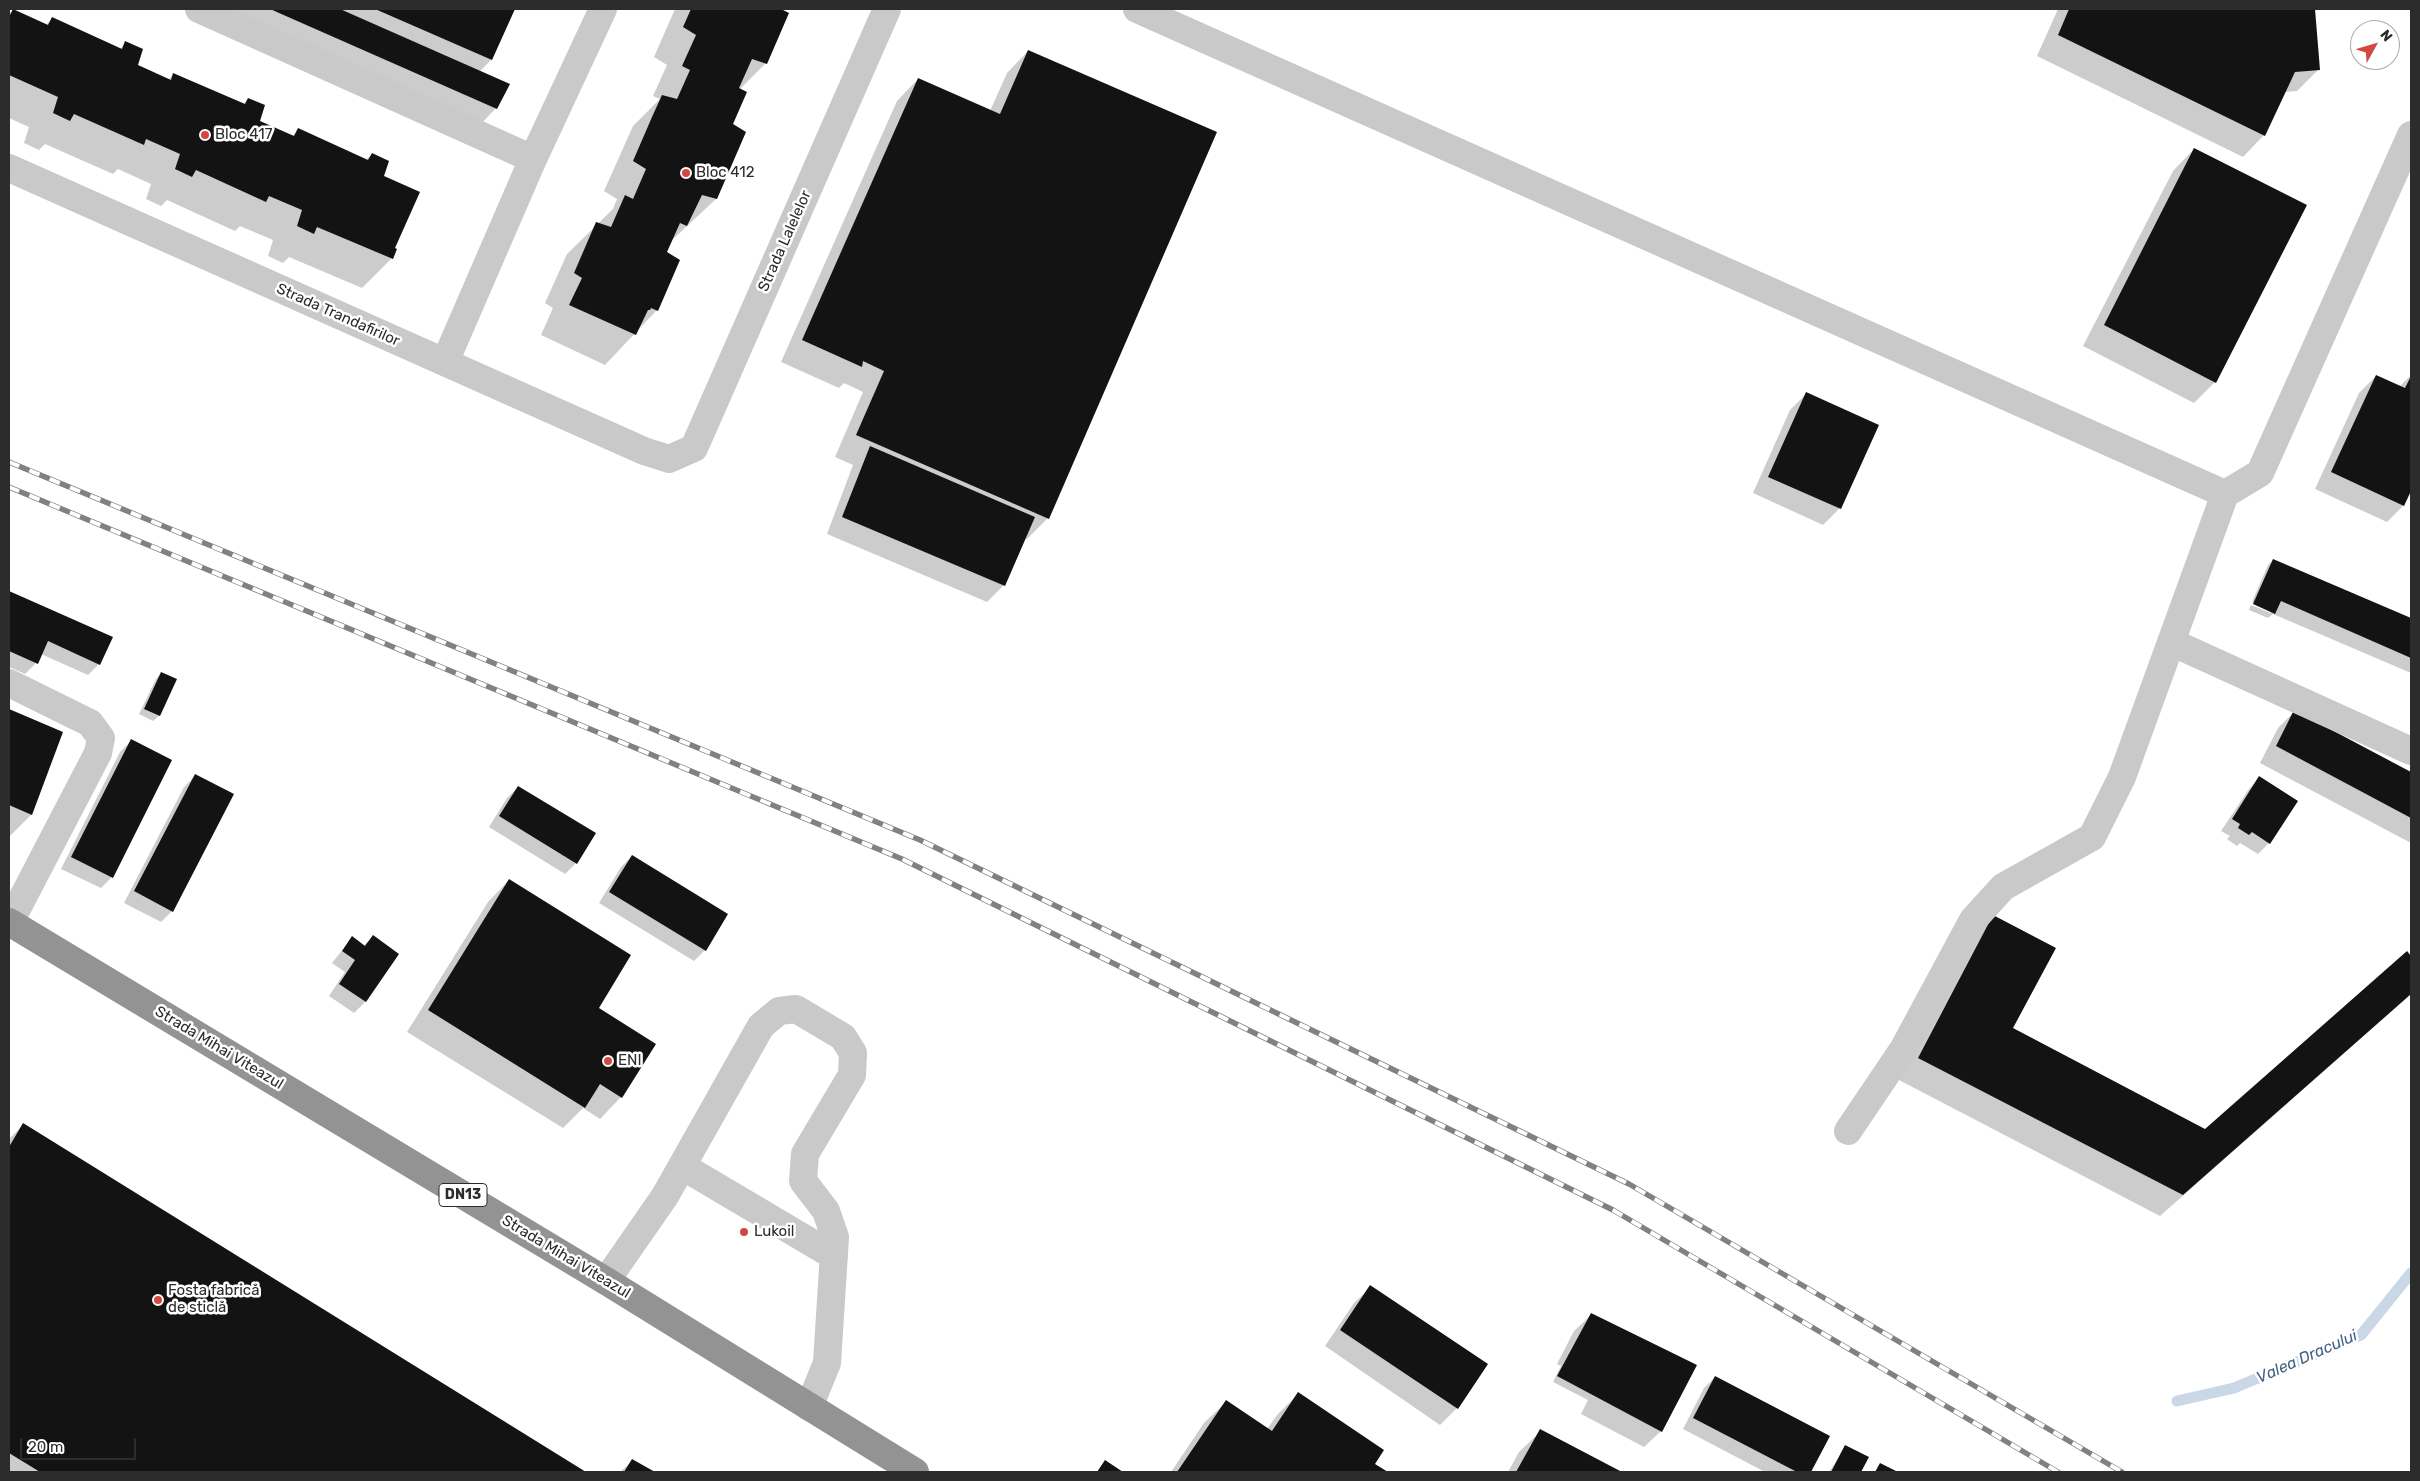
<!DOCTYPE html>
<html>
<head>
<meta charset="utf-8">
<style>
  body { margin:0 }
  #map { position:relative; width:2420px; height:1481px; overflow:hidden; background:#fff; font-family:Rubik,sans-serif }
  canvas { display:block }
  .frame { position:absolute; inset:0; border:10px solid #2c2c2c; pointer-events:none }
  .north { position:absolute; left:2350px; top:20px; width:50px; height:50px; box-sizing:border-box; background:#fff; border:1px solid #ababab; border-radius:50%; rotate:51deg; font-size:14px; font-weight:700; line-height:20px; text-align:center; color:#2c2c2c }
  .north::after { content:''; display:block; margin:auto; width:18px; height:22px; background:#d04941; clip-path:polygon(50% 0,100% 100%,50% 72%,0 100%) }
  .scale { position:absolute; left:20px; top:1438px; width:116px; height:22px; box-sizing:border-box; border:2px solid #2c2c2c; border-top:0; padding-left:6px; font-size:15px; line-height:18px; white-space:nowrap; color:#2c2c2c; -webkit-text-stroke:4px #fff; paint-order:stroke }
</style>
</head>
<body>
<div id="map">
<canvas width="2420" height="1481"></canvas>
<div class="frame"></div>
<div class="north">N</div>
<div class="scale">20 m</div>
</div>
<script>
const c = document.querySelector('canvas').getContext('2d');
c.lineJoin = 'round';
function fillPath(path, color) { c.fillStyle = color; c.fill(path, 'evenodd'); }
const shape = rows => new Path2D(rows.map(r => 'M' + r).join(''));
function strokePath(path, color, width, dash) { c.strokeStyle = color; c.lineWidth = width; c.lineCap = dash ? 'butt' : 'round'; c.setLineDash(dash || []); c.stroke(path); }
function write(font, color, halo, rows, align = 'center') {
  c.font = font + ' Rubik,sans-serif'; c.lineWidth = 5; c.setLineDash([]); c.textBaseline = 'middle'; c.strokeStyle = halo; c.fillStyle = color; for (const [text, x, y, turn = 0] of rows) {
    c.save(); c.translate(x, y); c.rotate((+turn || 0) * Math.PI / 180); c.textAlign = isNaN(turn) ? turn : align; if (halo) c.strokeText(text, 0, 0); c.fillText(text, 0, 0); c.restore();
  }
}
const shadow = shape([
  [217,9,514,9,491,60,479,72,496,108,480,125],
  [675,9,781,9,788,14,766,63,739,90,716,199,669,243,665,252,657,310,605,365,541,335,553,308,545,303,567,254,613,209,617,199,604,191,633,126,660,99,653,96,667,65,654,57],
  [2058,9,2314,9,2319,69,2297,91,2285,92,2264,135,2243,157,2037,56],
  [13,10,46,25,52,19,120,49,126,43,136,65,168,80,174,74,242,105,248,99,258,122,292,137,298,130,366,160,372,154,382,177,393,249,392,258,362,288,289,257,283,263,268,256,273,240,240,226,235,231,167,200,161,206,146,199,151,184,118,169,113,174,45,144,39,150,24,143,29,127,9,118,9,14],
  [1028,51,1048,518,1027,539,1024,538,1003,586,987,602,827,534,853,465,835,457,863,392,844,383,839,388,781,362,897,101,918,79,990,111,1007,73],
  [2194,149,2215,382,2194,403,2083,346,2173,171],
  [2411,375,2411,488,2403,506,2387,522,2315,489,2359,393,2376,376,2399,387],
  [1806,394,1840,508,1823,525,1753,493,1790,410],
  [2273,560,2411,620,2411,673,2273,614,2268,618,2249,610,2251,605,2271,613,2271,611,2252,602,2268,565],
  [9,593,112,637,99,664,88,675,41,654,36,663,25,674,9,667],
  [161,674,175,680,159,716,153,721,139,714,156,679],
  [9,710,61,732,31,815,9,837],
  [2295,711,2411,773,2411,843,2260,763,2278,728],
  [131,741,112,877,101,888,61,869,120,752],
  [195,776,172,911,161,922,124,903,184,787],
  [2260,778,2296,801,2269,843,2258,854,2240,843,2237,846,2227,839,2230,836,2221,831,2249,789],
  [518,787,576,863,565,874,489,827,507,798],
  [632,856,705,950,694,961,599,903,621,867],
  [509,880,597,1008,621,1097,600,1119,583,1108,563,1128,407,1032,488,902],
  [1993,917,2011,1029,2205,1131,2407,953,2411,958,2411,994,2160,1216,1897,1079,1972,938],
  [373,937,397,954,365,1002,354,1013,329,996,345,972,332,963,352,938,363,946],
  [23,1125,585,1472,9,1472,9,1139],
  [1371,1287,1486,1365,1457,1408,1440,1425,1325,1346,1354,1303],
  [1591,1315,1661,1431,1644,1447,1581,1414,1588,1400,1553,1382,1561,1366,1557,1364,1574,1331],
  [1715,1377,1829,1437,1810,1472,1765,1472,1683,1429,1704,1388],
  [1298,1394,1373,1464,1386,1472,1171,1472,1204,1423,1226,1402,1267,1429,1277,1415],
  [1541,1431,1619,1472,1508,1472,1519,1452],
  [1846,1446,1867,1458,1860,1472,1829,1472],
  [632,1461,652,1472,620,1472]
]);
const stream = shape([
  [2177,1401,2234,1388,2361,1335,2411,1273]
]);
const building = shape([
  [13,9,48,25,52,17,122,49,125,41,143,49,138,65,171,80,173,73,245,104,248,98,265,105,260,121,294,136,298,128,368,160,372,153,389,161,384,176,420,192,395,248,397,249,393,259,317,227,314,234,297,226,302,210,269,196,266,202,196,170,192,177,175,169,180,154,146,139,144,145,74,114,70,121,53,113,58,97,9,75,9,17],
  [270,9,340,9,510,84,497,109],
  [375,9,515,9,492,60],
  [691,9,784,9,783,10,789,13,767,64,752,59,739,88,747,92,733,124,746,132,717,199,702,195,687,226,680,223,667,252,680,260,658,311,651,308,650,310,648,310,636,335,569,305,582,278,574,273,596,222,611,227,625,195,633,199,646,169,633,161,652,117,662,95,677,99,690,70,682,66,696,35,683,27],
  [2069,9,2315,9,2320,70,2295,72,2265,136,2058,35],
  [1028,50,1217,132,1049,519,856,435,884,371,863,361,862,367,802,340,918,78,1000,114],
  [2194,148,2307,205,2216,383,2104,325],
  [2376,375,2405,388,2411,376,2411,491,2404,506,2331,472],
  [1806,392,1879,425,1841,509,1768,477],
  [870,446,1035,517,1005,586,842,517],
  [2273,559,2411,618,2411,658,2281,601,2275,614,2253,604],
  [9,591,113,637,100,665,48,641,38,664,9,651],
  [161,672,177,679,160,716,144,709],
  [9,709,63,732,32,815,9,805],
  [2294,710,2411,772,2411,818,2276,746],
  [131,739,172,760,113,878,71,857],
  [195,774,234,794,173,912,134,891],
  [2259,776,2298,801,2270,844,2252,832,2249,835,2238,828,2240,824,2232,819],
  [518,786,596,833,577,864,499,816],
  [632,855,728,914,706,951,609,892],
  [509,879,631,955,599,1008,656,1044,622,1098,600,1084,585,1108,428,1010],
  [1993,915,2056,948,2013,1028,2205,1129,2407,951,2411,956,2411,994,2183,1195,1918,1058],
  [373,935,399,954,366,1002,339,984,355,960,342,951,352,936,365,946],
  [23,1123,586,1472,40,1472,9,1453,9,1147],
  [1370,1285,1488,1364,1458,1409,1340,1330],
  [1591,1313,1697,1365,1662,1432,1557,1376],
  [1715,1376,1830,1436,1811,1472,1797,1472,1693,1418],
  [1298,1392,1384,1450,1375,1464,1388,1472,1177,1472,1226,1400,1272,1431],
  [1540,1429,1622,1472,1516,1472],
  [1845,1445,1869,1457,1861,1472,1831,1472],
  [632,1459,655,1472,624,1472],
  [1105,1460,1123,1472,1097,1472],
  [1880,1463,1898,1472,1875,1472]
]);
const minor = shape([
  [199,9,533,159],
  [1137,9,2225,494,2260,473,2411,135],
  [9,168,644,451,669,459,694,448,887,9],
  [445,362,533,159,603,9],
  [2171,642,2411,751],
  [9,683,90,723,101,738,98,753,10,922],
  [1848,1131,1904,1048,1973,920,2003,887,2092,837,2122,777,2225,494],
  [682,1166,834,1256],
  [606,1281,665,1196,761,1026,779,1011,796,1009,843,1037,853,1053,852,1075,805,1154,803,1181,826,1211,835,1237,827,1363,809,1407]
]);
const highway = shape([
  [9,922,606,1281,915,1472]
]);
const rail = shape([
  [9,462,920,840,1629,1184,2122,1472],
  [9,487,902,859,1613,1210,2058,1472]
]);
const markers = [
  [205,135,5,"#d04941"],
  [686,173,5,"#d04941"],
  [608,1061,5,"#d04941"],
  [744,1232,5,"#d04941"],
  [158,1300,5,"#d04941"]
];
const shields = [
  [463,1195,48]
];
const shieldNames = [
  ["DN13",463,1195]
];
const poiNames = [
  ["Bloc 417",215,135],
  ["Bloc 412",696,173],
  ["ENI",618,1061],
  ["Lukoil",754,1232],
  ["Fosta fabrică",168,1291],
  ["de sticlă",168,1308]
];
const streetNames = [
  ["Strada Lalelelor",785,241,-66],
  ["Strada Trandafirilor",338,315,24],
  ["Strada Mihai Viteazul",219,1048,31],
  ["Strada Mihai Viteazul",566,1257,31]
];
const waterNames = [
  ["Valea Dracului",2307,1357,-24]
];
fillPath(shadow, '#0003');
strokePath(stream, '#c9d7e6', 11);
fillPath(building, '#131313');
strokePath(minor, '#c9c9c9', 28);
strokePath(highway, '#939393', 28);
strokePath(rail, '#818181', 5.5);
strokePath(rail, '#fff', 4, [11]);
for (const [x, y, r, color] of markers) { const dot = new Path2D(); dot.arc(x, y, r, 0, 2 * Math.PI); c.fillStyle = color; c.fill(dot); strokePath(dot, '#fff', 2); }
for (const [x, y, w] of shields) { const box = new Path2D(); box.roundRect(x - w / 2, y - 11.5, w, 23, 4); c.fillStyle = '#fff'; c.fill(box); strokePath(box, '#2c2c2c', 1); }
write('bold 14px', '#2c2c2c', null, shieldNames);
write('15px', '#2c2c2c', '#fff', poiNames, 'left');
write('15px', '#2c2c2c', '#fff', streetNames);
write('italic 16px', '#446384', '#fff', waterNames);
</script>
</body>
</html>
